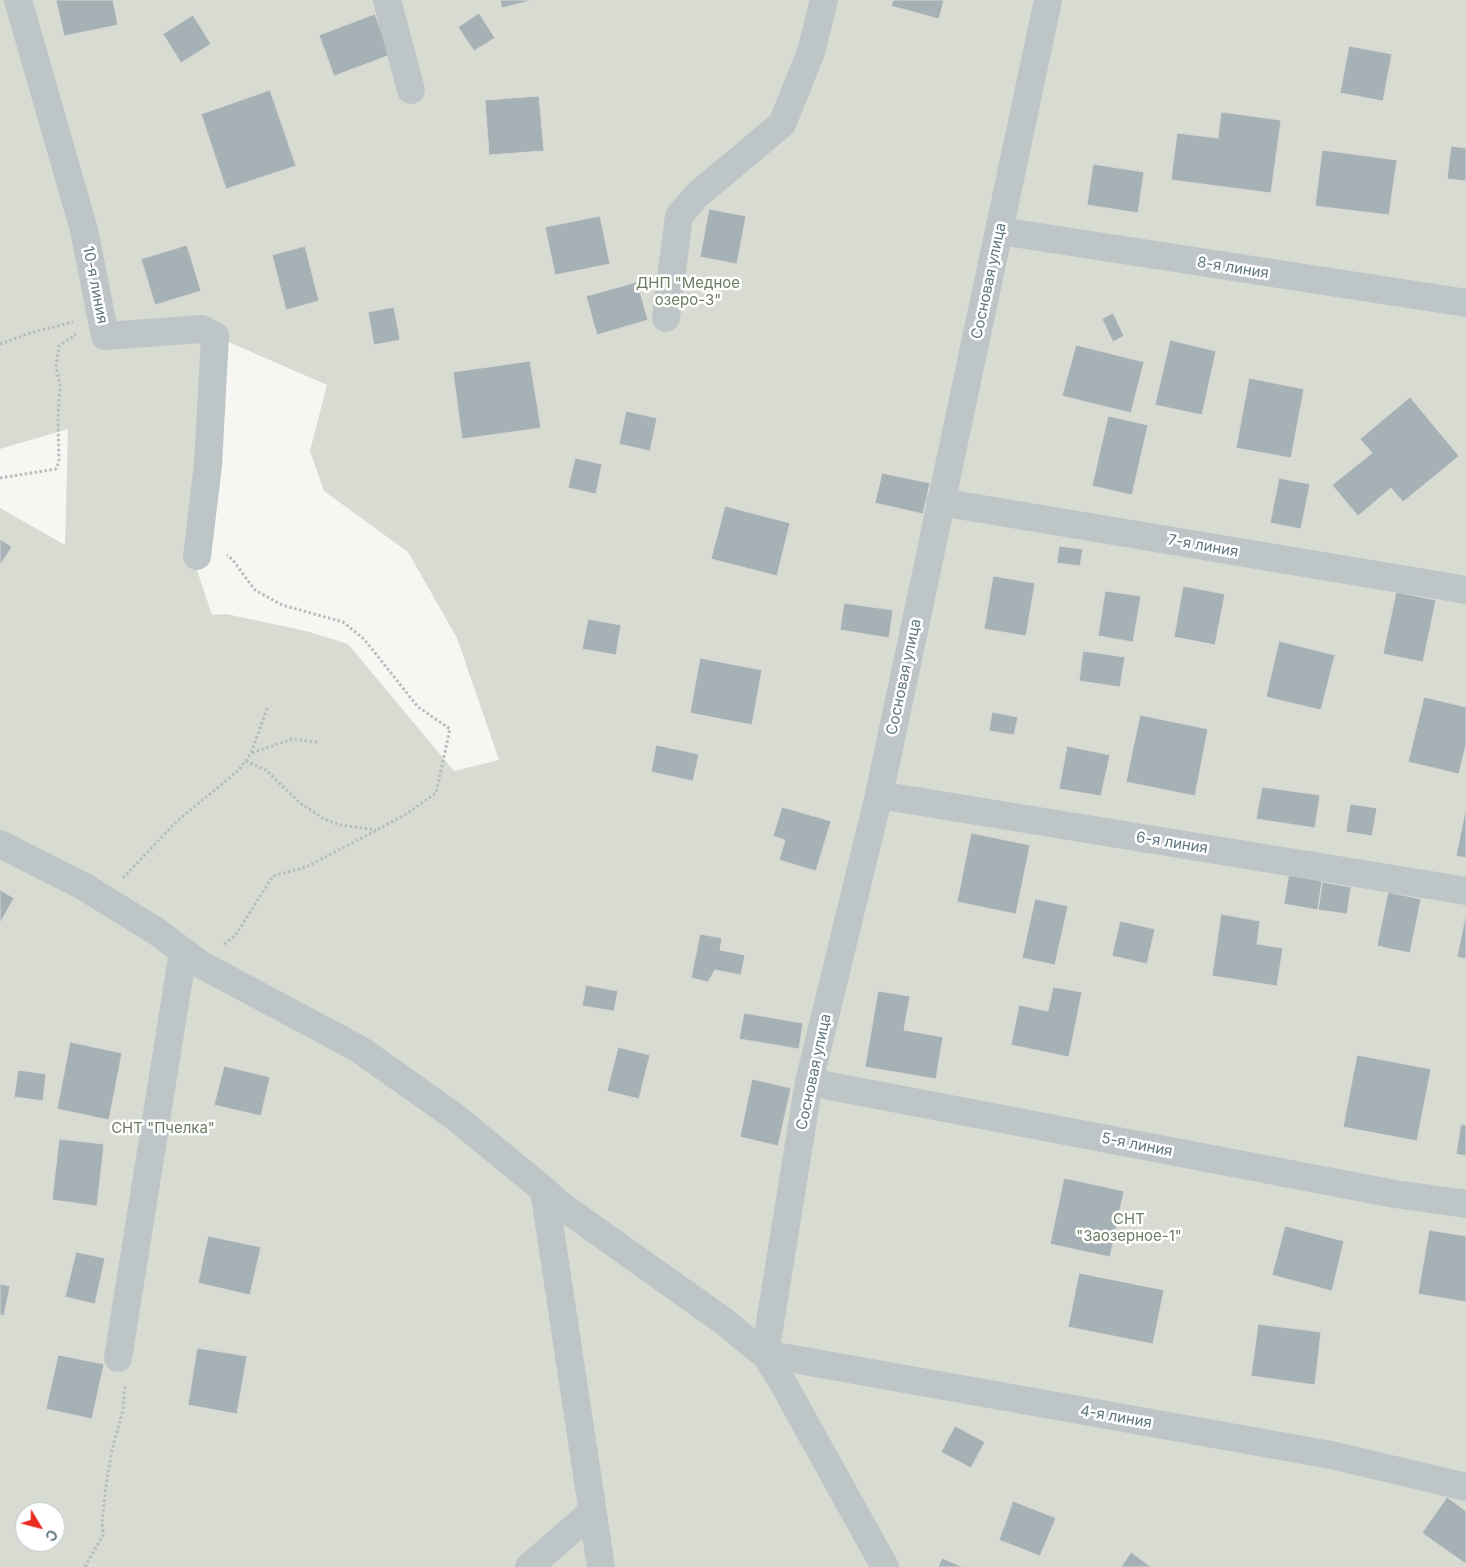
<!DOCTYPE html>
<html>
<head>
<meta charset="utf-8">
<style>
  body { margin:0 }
  #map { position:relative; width:1466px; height:1567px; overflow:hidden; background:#f6f6f2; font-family:Inter,sans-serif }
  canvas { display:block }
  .north { position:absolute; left:15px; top:1502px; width:50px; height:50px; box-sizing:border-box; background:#fff; border:1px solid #bfc9cc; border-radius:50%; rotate:127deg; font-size:14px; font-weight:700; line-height:20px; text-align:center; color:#60777f }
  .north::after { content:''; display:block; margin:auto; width:18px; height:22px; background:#e82a21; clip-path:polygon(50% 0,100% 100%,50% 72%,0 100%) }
</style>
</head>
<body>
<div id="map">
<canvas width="1466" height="1567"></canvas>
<div class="north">С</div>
</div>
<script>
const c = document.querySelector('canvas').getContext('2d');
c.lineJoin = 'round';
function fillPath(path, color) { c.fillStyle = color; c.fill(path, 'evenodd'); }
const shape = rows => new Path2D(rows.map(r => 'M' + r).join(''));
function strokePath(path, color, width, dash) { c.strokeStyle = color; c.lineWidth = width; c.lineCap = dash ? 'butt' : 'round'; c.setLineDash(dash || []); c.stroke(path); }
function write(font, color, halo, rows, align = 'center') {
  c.font = font + ' Inter,sans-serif'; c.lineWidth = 5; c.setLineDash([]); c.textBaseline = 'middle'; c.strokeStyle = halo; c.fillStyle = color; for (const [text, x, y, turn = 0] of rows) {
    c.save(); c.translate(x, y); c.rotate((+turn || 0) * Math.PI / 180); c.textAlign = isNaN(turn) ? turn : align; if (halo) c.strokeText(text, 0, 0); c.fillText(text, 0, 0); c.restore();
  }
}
const green = shape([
  [0,0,1466,0,1466,1567,0,1567,0,508,65,545,68,429,0,449],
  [215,336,327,385,310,451,324,491,408,552,457,638,499,760,454,771,348,644,306,631,226,614,212,615,196,567],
  [25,1512,55,1512,55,1542,25,1542]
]);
const building = shape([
  [56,0,113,0,118,25,64,36,56,0],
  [500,0,533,0,502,8,500,0],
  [893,0,944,0,939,19,891,6,893,0],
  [479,13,495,38,474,51,458,27,479,13],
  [375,14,390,55,334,76,319,35,375,14],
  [193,15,211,44,181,63,163,34,193,15],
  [1349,46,1392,54,1383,101,1340,93,1349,46],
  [270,90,296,166,226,189,201,114,270,90],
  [539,96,544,151,489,155,485,100,539,96],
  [1221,112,1281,120,1271,193,1171,180,1177,133,1218,138,1221,112],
  [1451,146,1466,148,1466,181,1447,179,1451,146],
  [1322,150,1397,160,1389,215,1315,206,1322,150],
  [1093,164,1144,172,1138,213,1087,205,1093,164],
  [709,209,746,216,737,264,700,257,709,209],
  [600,216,610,264,555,275,545,227,600,216],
  [187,245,201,291,155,305,141,259,187,245],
  [305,246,319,301,286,310,272,255,305,246],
  [637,282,648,320,597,335,586,296,637,282],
  [394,307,400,340,374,345,368,312,394,307],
  [1113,313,1124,336,1113,342,1102,319,1113,313],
  [1170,340,1216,351,1202,415,1155,405,1170,340],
  [1076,345,1144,362,1131,413,1062,396,1076,345],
  [530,361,541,428,462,439,453,372,530,361],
  [1249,378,1304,389,1291,458,1236,448,1249,378],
  [1410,397,1459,456,1403,502,1391,488,1358,516,1332,485,1372,453,1360,439,1410,397],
  [626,411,657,418,650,451,619,444,626,411],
  [1108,416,1148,425,1132,495,1092,486,1108,416],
  [575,458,602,464,596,494,568,488,575,458],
  [882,473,930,483,923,514,875,503,882,473],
  [1279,478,1310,484,1301,529,1270,523,1279,478],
  [725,506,790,523,777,576,711,559,725,506],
  [0,539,12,547,0,565,0,539],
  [1059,546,1083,549,1080,566,1057,563,1059,546],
  [993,576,1035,583,1026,636,984,629,993,576],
  [1183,586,1225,594,1215,645,1174,637,1183,586],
  [1105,591,1141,596,1133,642,1098,636,1105,591],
  [1396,592,1436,600,1423,662,1383,654,1396,592],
  [844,603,893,610,889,638,840,630,844,603],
  [588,619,621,625,616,655,582,649,588,619],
  [1279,641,1335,655,1321,710,1266,697,1279,641],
  [1083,651,1125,657,1120,687,1079,681,1083,651],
  [700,658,762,670,752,725,690,713,700,658],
  [1424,697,1466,707,1466,745,1459,774,1408,762,1424,697],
  [992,712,1018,717,1014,735,989,731,992,712],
  [1140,715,1208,729,1195,796,1126,782,1140,715],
  [656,745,699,754,693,781,651,772,656,745],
  [1067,746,1110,755,1101,796,1059,789,1067,746],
  [1262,787,1320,795,1315,828,1256,819,1262,787],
  [1350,804,1377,808,1372,836,1346,832,1350,804],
  [782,807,831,821,816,871,779,860,785,840,773,836,782,807],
  [1466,807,1466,858,1456,856,1466,807],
  [971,833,1030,845,1016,914,957,902,971,833],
  [1289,872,1324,878,1322,882,1318,910,1284,904,1289,872],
  [1322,882,1351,887,1347,914,1318,910,1322,882],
  [0,890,14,898,0,923,0,890],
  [1388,892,1421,899,1410,953,1377,946,1388,892],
  [1035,899,1068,906,1055,965,1022,958,1035,899],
  [1466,913,1466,959,1457,957,1466,913],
  [1221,914,1260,921,1257,944,1283,948,1277,986,1212,976,1221,914],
  [1120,921,1155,929,1147,964,1112,956,1120,921],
  [700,934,722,938,720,950,745,955,741,975,715,970,708,982,691,978,700,934],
  [586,985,618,991,614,1011,582,1006,586,985],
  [1053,987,1082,992,1069,1057,1011,1045,1019,1005,1048,1011,1053,987],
  [878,991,910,996,904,1030,943,1037,936,1079,865,1067,878,991],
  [744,1013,803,1023,799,1049,739,1039,744,1013],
  [70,1042,122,1053,109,1120,57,1109,70,1042],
  [618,1047,650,1055,639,1099,607,1091,618,1047],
  [1357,1055,1431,1069,1417,1141,1343,1127,1357,1055],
  [224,1066,270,1077,261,1116,214,1105,224,1066],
  [18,1070,46,1074,43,1101,14,1097,18,1070],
  [752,1079,791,1088,778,1146,740,1137,752,1079],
  [1461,1124,1466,1125,1466,1156,1456,1154,1461,1124],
  [59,1139,104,1144,97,1206,52,1200,59,1139],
  [1064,1178,1124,1191,1110,1257,1050,1244,1064,1178],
  [1285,1226,1344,1241,1332,1291,1272,1275,1285,1226],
  [1429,1230,1466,1236,1466,1302,1418,1294,1429,1230],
  [208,1236,261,1247,250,1295,198,1283,208,1236],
  [76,1252,105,1258,95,1304,65,1297,76,1252],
  [1079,1273,1164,1290,1153,1344,1068,1327,1079,1273],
  [0,1284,10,1286,4,1316,0,1315,0,1284],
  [1258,1324,1321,1332,1315,1385,1251,1376,1258,1324],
  [197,1348,247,1356,237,1414,188,1405,197,1348],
  [58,1355,104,1364,92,1419,46,1409,58,1355],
  [955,1426,985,1442,971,1468,941,1452,955,1426],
  [1447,1497,1466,1511,1466,1564,1422,1533,1447,1497],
  [1013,1501,1056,1518,1040,1556,999,1540,1013,1501],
  [1131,1552,1151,1567,1121,1567,1131,1552],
  [942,1558,963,1567,938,1567,942,1558]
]);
const path = shape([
  [0,344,27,334,73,322],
  [0,478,56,469,59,462,58,418,60,385,56,367,59,346,76,334],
  [252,753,292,739,317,742],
  [246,761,266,770,300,803,324,819,340,825,376,830],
  [123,878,177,821,239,770,251,753,268,706],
  [224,944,235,936,273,876,306,867,377,830,406,814,436,793,450,729,418,707,364,639,343,622,282,605,255,590,232,559,227,555],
  [85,1567,103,1535,102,1519,107,1479,112,1450,123,1410,125,1385]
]);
const minor = shape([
  [18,0,84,230,105,336,202,329,215,336,208,465,197,556],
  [387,0,411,90],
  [1000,231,1466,303],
  [666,318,679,216,697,195,782,124,811,52,824,0],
  [940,502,1466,590],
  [879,795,1466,891],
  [0,844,83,886,156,931,200,964,359,1049,455,1117,544,1190,559,1204,725,1322,756,1348,765,1354,784,1385,885,1567],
  [809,1082,1395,1194,1466,1204],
  [544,1190,601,1567],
  [765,1354,809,1082,879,795,1048,0],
  [765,1354,1331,1455,1466,1487],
  [118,1358,183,952],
  [529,1567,592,1512]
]);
const streetNames = [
  ["8-я линия",1233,268,9],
  ["Сосновая улица",989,281,-78],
  ["10-я линия",95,285,79],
  ["7-я линия",1203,546,10],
  ["Сосновая улица",904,677,-78],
  ["6-я линия",1172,843,9],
  ["Сосновая улица",814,1072,-78],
  ["5-я линия",1137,1145,11],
  ["4-я линия",1116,1417,10]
];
const parkNames = [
  ["ДНП \"Медное",688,283],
  ["озеро-3\"",688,300],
  ["СНТ \"Пчелка\"",163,1128],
  ["СНТ",1129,1219],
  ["\"Заозерное-1\"",1129,1236]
];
fillPath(green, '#d7dbd1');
fillPath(building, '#a6b1b5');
strokePath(building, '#d8d7d5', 1);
strokePath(path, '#b8bdbe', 3, [2.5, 2.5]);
strokePath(minor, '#bec5c7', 28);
write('15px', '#60777f', '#fff', streetNames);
write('15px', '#6d7b63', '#fff', parkNames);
</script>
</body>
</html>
